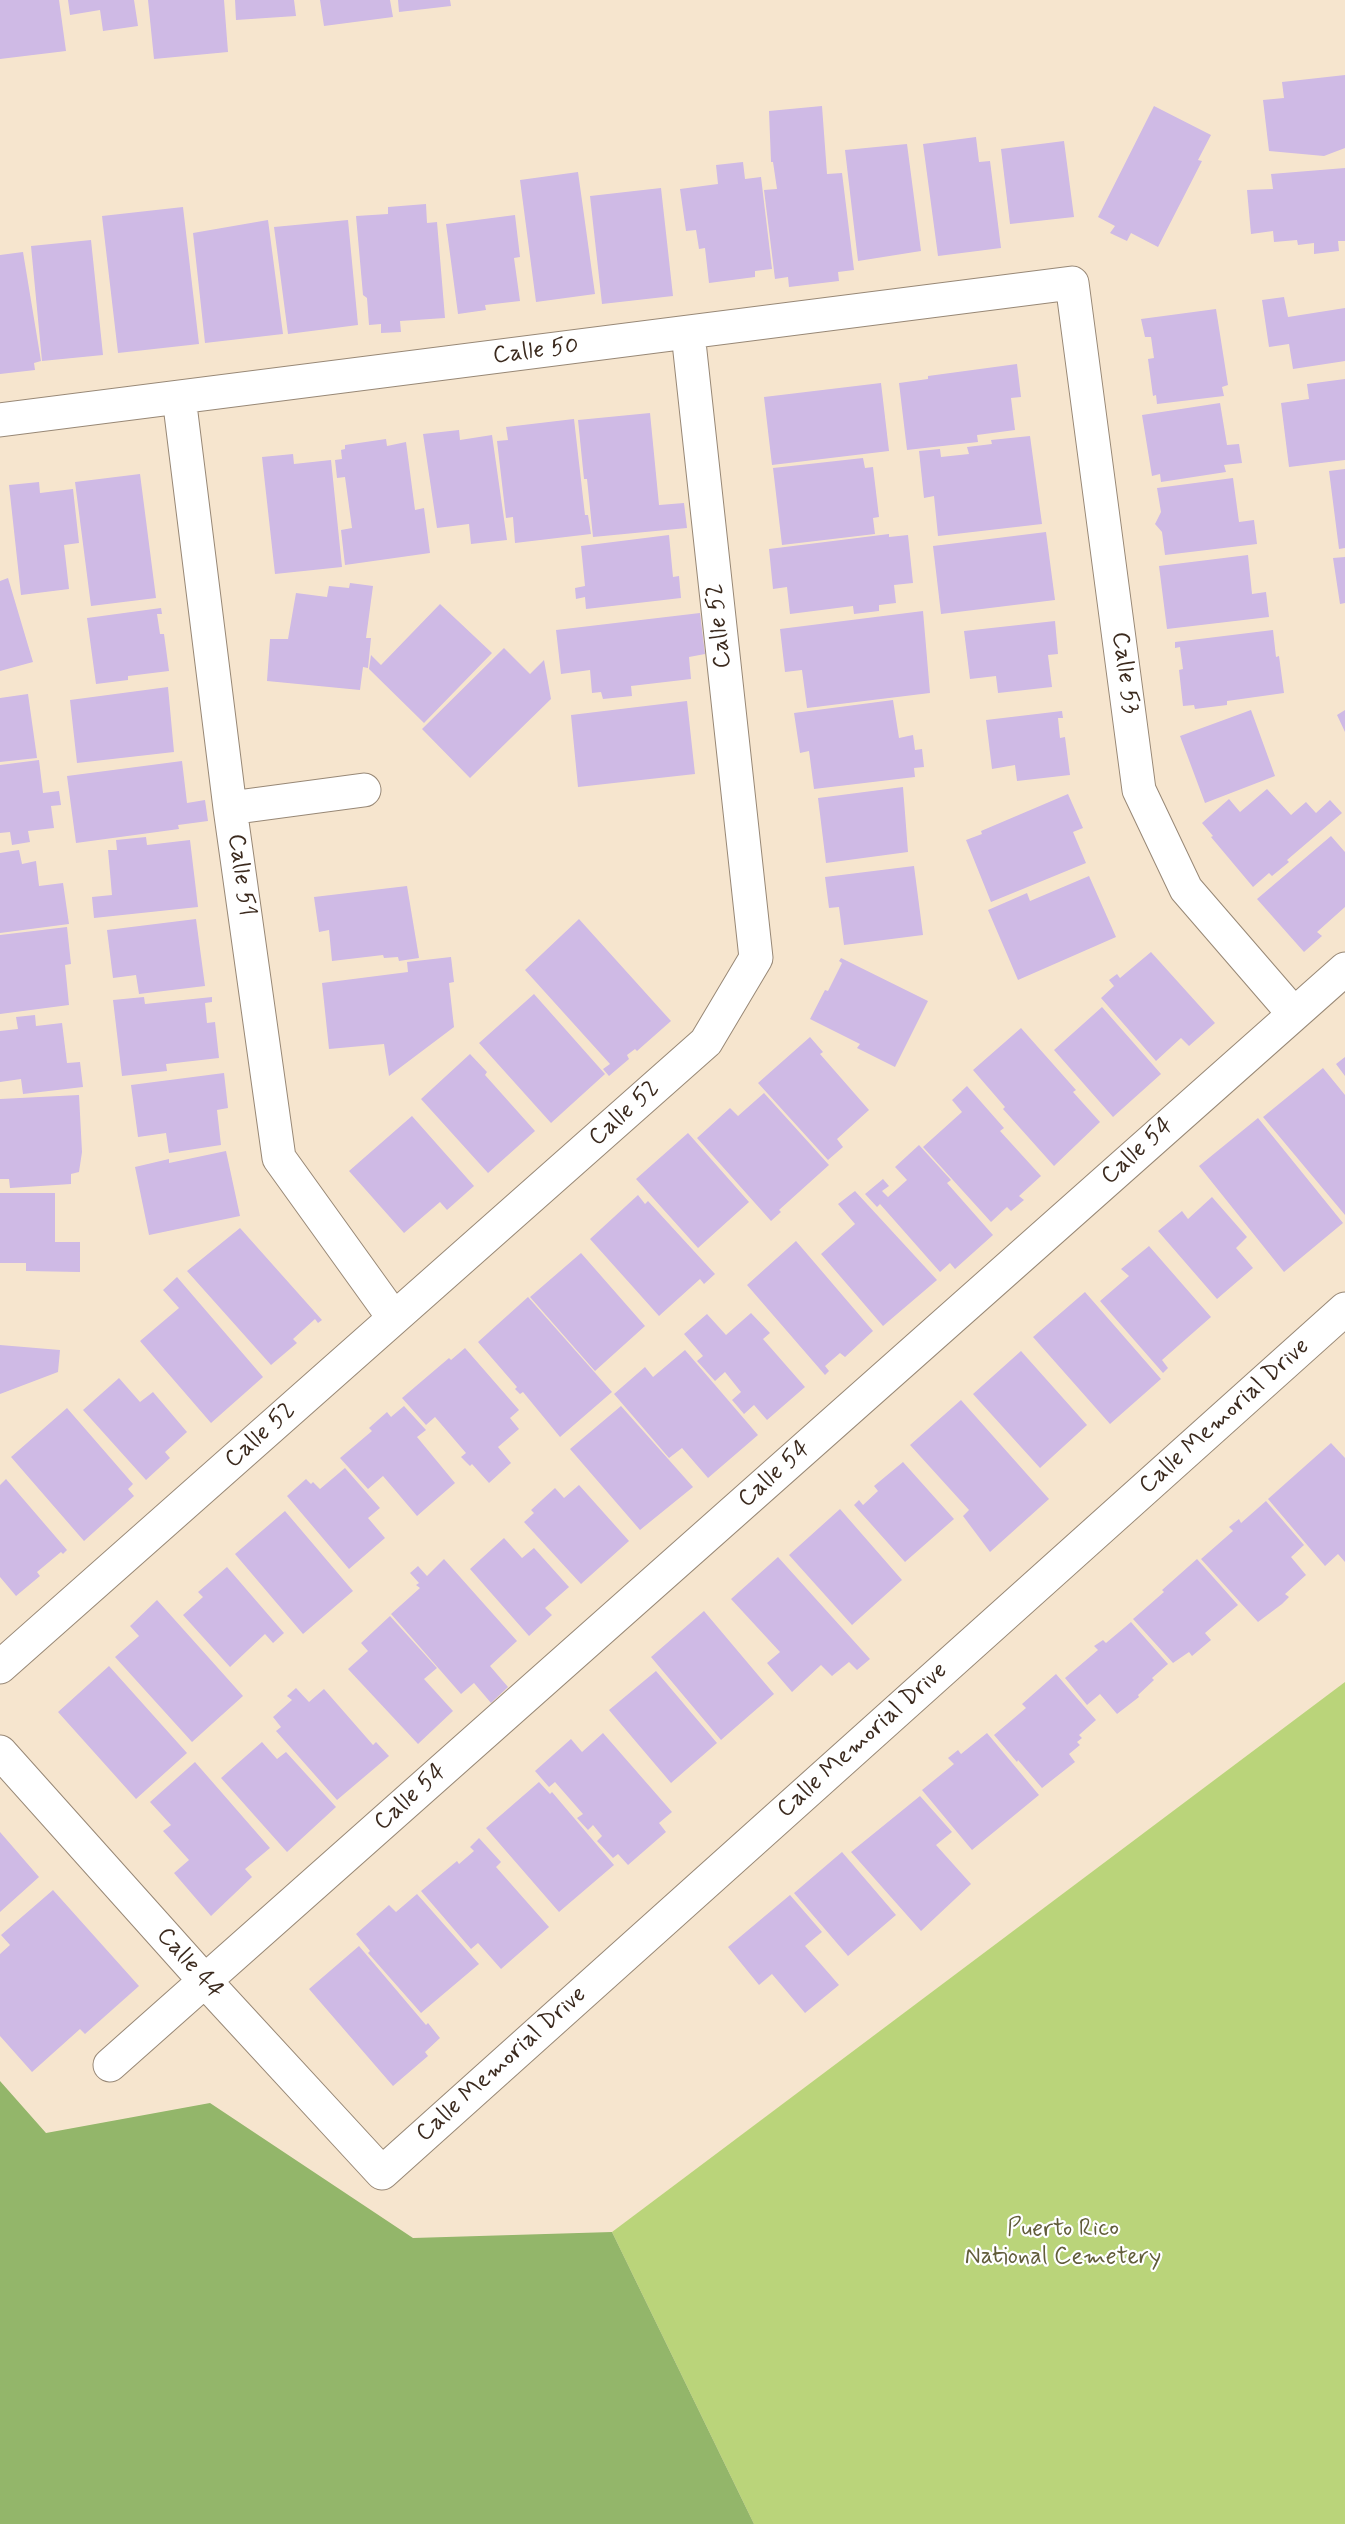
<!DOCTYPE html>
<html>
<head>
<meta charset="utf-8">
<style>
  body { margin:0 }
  canvas { display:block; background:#f6e5ce }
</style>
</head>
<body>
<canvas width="1345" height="2524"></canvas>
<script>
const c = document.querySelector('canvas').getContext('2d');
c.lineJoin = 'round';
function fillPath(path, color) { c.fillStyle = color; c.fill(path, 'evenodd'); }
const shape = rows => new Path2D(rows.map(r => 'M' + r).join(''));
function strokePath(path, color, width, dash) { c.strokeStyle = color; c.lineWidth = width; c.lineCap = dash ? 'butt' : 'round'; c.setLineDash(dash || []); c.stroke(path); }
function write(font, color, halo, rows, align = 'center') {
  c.font = font + ' Mynerve,sans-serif'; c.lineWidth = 4.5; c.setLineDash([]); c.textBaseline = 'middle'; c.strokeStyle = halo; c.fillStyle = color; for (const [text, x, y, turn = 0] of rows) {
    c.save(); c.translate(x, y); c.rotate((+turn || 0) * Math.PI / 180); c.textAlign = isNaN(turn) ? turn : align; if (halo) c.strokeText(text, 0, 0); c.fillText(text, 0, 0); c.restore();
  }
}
const green = shape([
  [1345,1682,1345,2524,754,2524,612,2232]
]);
const forest = shape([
  [0,2081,46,2133,210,2103,413,2238,612,2232,754,2524,0,2524]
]);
const building = shape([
  [0,0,59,0,66,51,0,59],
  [68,0,134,0,138,26,103,31,100,10,70,15],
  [148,0,224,0,228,52,154,59],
  [235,0,294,0,296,16,236,20],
  [320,0,390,0,393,17,324,26],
  [398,0,450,0,451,6,399,12],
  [1345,75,1345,148,1324,156,1269,151,1263,100,1284,98,1282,82],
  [822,106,827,174,842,173,854,270,838,272,839,281,789,287,788,277,775,279,764,190,777,189,773,162,771,162,769,111],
  [1154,106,1211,135,1198,160,1202,161,1158,247,1131,233,1127,241,1110,233,1115,226,1098,217],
  [976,137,979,162,990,161,1001,248,938,256,923,144],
  [1064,141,1074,217,1010,224,1001,149],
  [907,144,921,251,858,261,845,150],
  [743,162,745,179,761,177,772,269,755,271,755,277,709,283,705,248,699,249,696,230,686,231,680,189,718,184,716,165],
  [1345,168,1345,241,1338,241,1339,251,1314,254,1314,243,1298,245,1297,240,1274,242,1273,231,1251,234,1247,190,1273,189,1271,174],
  [578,172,595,294,536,302,520,180],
  [661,188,673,296,602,304,590,196],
  [426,204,427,223,437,222,445,318,400,321,401,332,381,333,381,324,369,325,367,298,363,295,356,216,388,214,388,207],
  [183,207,199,344,118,353,102,216],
  [515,215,520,257,514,258,520,301,485,305,486,310,458,314,446,224],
  [268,220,283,334,205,343,193,233],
  [348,220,358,325,288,334,274,227],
  [91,240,103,355,42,361,31,246],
  [23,252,41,361,34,363,35,370,0,374,0,255],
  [1284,297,1288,317,1345,308,1345,361,1293,369,1289,344,1269,347,1262,300],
  [1216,309,1228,385,1222,387,1224,396,1157,404,1156,395,1153,396,1148,359,1154,358,1151,337,1145,337,1141,319],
  [1017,364,1021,397,1011,398,1015,430,977,435,978,442,907,450,899,383,928,379,928,376],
  [1345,379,1345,460,1289,467,1281,403,1309,399,1307,384],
  [881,383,889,451,772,465,764,397],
  [1220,403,1227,445,1239,444,1242,463,1224,465,1226,472,1161,482,1160,474,1152,476,1142,415],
  [650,413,659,505,684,503,687,528,593,537,587,479,584,479,578,420],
  [574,419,585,515,588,515,591,534,515,543,513,517,506,518,497,441,508,440,506,427],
  [459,430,460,440,492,435,507,540,471,544,469,524,437,528,423,434],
  [1030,436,1042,524,938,536,934,496,924,498,919,451,940,449,941,457,969,454,967,447,992,444,991,440],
  [386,439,387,446,406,442,415,510,424,508,430,553,345,565,341,530,352,528,345,477,337,478,335,460,342,459,341,450,345,449,345,445],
  [293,454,294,464,331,460,342,567,275,574,262,457],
  [863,458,865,468,873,467,879,517,873,518,875,534,782,545,773,468],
  [1345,469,1345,548,1339,549,1329,471],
  [140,474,156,598,91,606,75,482],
  [1233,478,1239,522,1254,520,1257,544,1165,555,1162,532,1155,524,1161,512,1157,488],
  [39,482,40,493,73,489,79,543,64,545,69,589,21,595,9,485],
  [1046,532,1055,600,941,614,933,546],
  [889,534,889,537,908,535,913,583,894,585,896,603,879,605,879,611,854,614,853,606,790,614,787,587,773,589,769,549],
  [669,535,673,577,679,576,681,598,586,609,585,597,576,599,575,588,585,586,581,546],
  [1248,555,1252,594,1266,592,1269,617,1167,629,1159,566],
  [1345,557,1345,603,1340,604,1333,558],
  [8,578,33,662,0,671,0,581],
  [350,583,373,586,366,638,371,638,368,668,363,667,360,690,267,681,270,639,288,639,296,593,327,597,329,586,349,588],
  [440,604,492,653,424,723,369,669,371,655,381,665],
  [161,608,162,614,157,614,160,634,164,634,169,671,128,676,128,680,96,684,87,618],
  [923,611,930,693,807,708,802,670,785,672,780,629],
  [700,613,705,654,689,657,691,679,631,686,632,696,603,699,601,692,592,693,590,670,561,674,556,630],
  [1055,621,1058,654,1048,655,1052,687,998,693,996,676,970,679,964,631],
  [1273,630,1276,657,1279,656,1284,693,1227,701,1227,705,1195,709,1194,705,1183,706,1179,670,1183,669,1180,647,1175,648,1175,642],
  [504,648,530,674,544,660,551,699,470,778,422,729],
  [168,687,174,752,77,763,70,700],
  [28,694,37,758,0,762,0,698],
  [893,700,899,738,913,735,915,750,922,749,924,767,914,768,915,777,814,789,809,751,800,753,794,713],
  [687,701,695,774,578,787,571,715],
  [1251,710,1275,776,1205,803,1180,736],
  [1345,710,1345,732,1337,715],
  [1062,711,1063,718,1058,718,1060,738,1065,737,1070,775,1017,781,1015,765,992,769,986,720],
  [39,760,43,793,59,791,61,805,51,806,54,828,28,831,30,842,12,845,10,832,0,833,0,765],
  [182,761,187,803,205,800,208,821,178,825,179,829,76,843,67,776],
  [903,787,908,852,826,863,818,798],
  [1267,789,1291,815,1306,802,1316,813,1330,800,1342,813,1287,860,1289,862,1272,876,1269,873,1253,887,1211,837,1213,836,1202,823,1229,799,1240,812],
  [1068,794,1083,828,1073,832,1086,863,991,902,966,840,982,834,981,831],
  [1331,836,1345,852,1345,907,1317,932,1322,936,1304,952,1257,899],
  [146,837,147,845,190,840,198,907,94,918,92,897,112,895,108,850,117,850,116,840],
  [19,850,22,864,36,861,39,886,63,883,69,924,0,933,0,853],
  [914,866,923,935,844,945,839,907,829,908,825,877],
  [1089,876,1116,937,1018,980,988,910,1027,893,1030,901],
  [407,886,419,958,399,961,398,957,384,958,383,955,332,961,329,930,319,932,314,897],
  [196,919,205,986,139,994,136,975,113,978,107,930],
  [579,919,671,1021,637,1051,635,1049,627,1055,629,1059,609,1076,603,1069,610,1064,525,970],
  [67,927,71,964,65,965,69,1005,0,1014,0,935],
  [1151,952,1215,1023,1189,1046,1181,1038,1156,1061,1101,998,1114,986,1109,980,1117,974,1120,978],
  [451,957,454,982,449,983,454,1027,389,1076,384,1044,329,1049,322,983,408,972,407,962],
  [841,958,928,1001,895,1067,857,1048,860,1044,810,1019,825,990,828,991,842,963,839,961],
  [534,994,605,1074,551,1123,479,1043],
  [144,997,145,1004,212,997,212,1002,205,1003,207,1023,215,1022,219,1058,166,1064,167,1071,122,1076,113,1000],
  [1102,1007,1161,1074,1113,1117,1054,1050],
  [35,1015,36,1026,62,1023,67,1063,80,1062,83,1087,23,1094,21,1079,0,1082,0,1031,18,1029,16,1017],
  [1021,1028,1076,1090,1073,1092,1100,1122,1054,1166,1003,1109,1005,1107,973,1070],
  [810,1037,823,1052,820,1054,869,1110,837,1139,843,1147,828,1160,758,1083],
  [470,1054,487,1072,485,1075,535,1131,488,1173,421,1099],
  [1345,1057,1345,1076,1336,1064],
  [1323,1068,1345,1095,1345,1215,1263,1117],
  [224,1073,228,1108,217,1110,221,1145,169,1153,166,1133,138,1137,131,1085],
  [967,1086,1004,1128,1000,1131,1041,1176,1019,1196,1024,1200,1011,1211,1007,1207,991,1222,923,1147,962,1112,952,1100],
  [764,1093,829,1165,779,1210,781,1212,771,1221,697,1138,730,1108,738,1116],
  [79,1095,82,1152,79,1172,71,1174,71,1184,10,1188,9,1179,0,1179,0,1099],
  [412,1116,474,1186,447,1210,440,1202,404,1233,349,1171],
  [1258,1118,1343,1223,1284,1272,1199,1166],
  [688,1133,749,1202,698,1248,636,1179],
  [919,1145,951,1180,947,1183,993,1235,955,1269,950,1263,940,1272,880,1204,877,1207,865,1194,883,1179,889,1186,882,1191,888,1197,907,1180,895,1167],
  [226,1151,240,1216,149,1235,135,1167,169,1159,169,1163],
  [855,1191,937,1280,883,1326,821,1254,855,1224,838,1204],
  [0,1193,55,1193,55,1242,80,1242,80,1272,26,1271,26,1263,0,1263],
  [638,1195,645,1204,648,1201,715,1274,704,1284,700,1279,659,1316,590,1239],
  [1212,1197,1247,1237,1236,1248,1253,1268,1217,1299,1158,1231,1182,1211,1188,1219],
  [240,1228,322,1320,318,1323,315,1319,293,1339,297,1343,271,1365,187,1271],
  [796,1241,873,1331,845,1357,840,1353,825,1366,829,1371,825,1375,747,1285],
  [1149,1246,1211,1317,1162,1360,1168,1368,1163,1373,1100,1301,1129,1276,1121,1269],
  [581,1253,645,1326,595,1371,530,1297],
  [177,1277,263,1377,211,1423,140,1341,179,1308,163,1290],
  [1085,1292,1161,1379,1110,1424,1033,1337],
  [528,1297,612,1392,560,1437,523,1392,520,1394,515,1389,517,1387,478,1342],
  [751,1313,770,1333,763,1339,805,1387,767,1420,754,1405,744,1414,732,1400,741,1392,725,1372,715,1381,697,1361,703,1356,684,1334,707,1314,726,1335],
  [0,1345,60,1350,58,1372,0,1394],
  [465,1348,519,1410,510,1418,519,1429,498,1447,511,1463,489,1483,472,1464,470,1466,461,1457,466,1453,435,1417,426,1425,402,1398,449,1358,451,1360],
  [685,1350,758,1435,708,1478,682,1448,669,1458,614,1394,645,1367,653,1377],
  [1021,1351,1087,1425,1040,1468,973,1394],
  [119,1378,140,1402,153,1392,187,1432,165,1452,170,1458,146,1480,83,1410],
  [961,1400,1049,1499,990,1552,963,1516,969,1510,910,1445],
  [404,1406,426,1430,417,1437,455,1483,417,1516,383,1476,368,1489,340,1458,372,1431,369,1428,387,1412,391,1417],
  [621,1406,693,1487,640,1530,570,1449],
  [67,1408,133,1484,128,1489,134,1496,84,1541,11,1457],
  [1331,1443,1345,1458,1345,1562,1338,1554,1325,1566,1268,1499],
  [903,1462,954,1519,905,1562,854,1505,859,1500,863,1505,878,1491,874,1486],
  [345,1468,380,1508,368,1518,385,1538,349,1569,287,1496,306,1479,311,1484,313,1482,320,1489],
  [6,1479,67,1550,63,1554,61,1552,37,1572,40,1576,16,1596,0,1577,0,1485],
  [579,1485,629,1541,581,1584,524,1522,534,1513,531,1510,555,1488,564,1498],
  [1266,1501,1304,1545,1291,1557,1306,1575,1285,1594,1289,1597,1282,1604,1258,1622,1201,1559,1233,1531,1229,1527,1239,1519,1241,1523],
  [840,1509,902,1580,852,1625,789,1555],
  [285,1511,353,1591,303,1634,235,1554],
  [504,1538,522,1558,534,1548,569,1587,545,1608,552,1615,529,1636,470,1569],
  [778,1557,870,1659,857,1670,849,1662,832,1676,821,1665,792,1692,767,1663,780,1652,731,1599],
  [444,1559,517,1641,490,1666,508,1687,491,1703,474,1683,461,1694,391,1614,420,1588,416,1585,419,1583,410,1573,418,1566,427,1576],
  [1197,1559,1238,1605,1205,1633,1211,1640,1192,1656,1189,1652,1173,1663,1133,1619,1164,1592,1162,1590],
  [227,1567,284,1633,273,1643,265,1634,230,1667,183,1615,203,1597,198,1592],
  [157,1600,243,1696,192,1742,115,1657,139,1636,130,1626],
  [704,1611,774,1694,721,1740,651,1657],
  [390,1616,437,1668,424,1679,453,1711,418,1744,348,1669,368,1651,361,1643],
  [1131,1622,1168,1664,1152,1678,1154,1680,1138,1695,1139,1697,1117,1714,1100,1694,1087,1705,1065,1678,1098,1650,1094,1646,1103,1640,1106,1643],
  [109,1666,187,1753,136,1799,58,1712],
  [656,1671,717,1743,671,1783,609,1710],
  [1056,1674,1096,1720,1079,1735,1082,1738,1077,1742,1080,1745,1069,1754,1075,1762,1042,1788,1018,1760,1017,1762,994,1735,1026,1708,1022,1704],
  [296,1688,309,1702,324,1689,373,1745,376,1742,389,1756,337,1800,276,1731,281,1727,273,1717,292,1700,287,1696],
  [603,1733,672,1812,659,1823,666,1832,628,1865,618,1854,613,1858,597,1841,602,1836,593,1825,588,1830,577,1818,583,1814,555,1782,549,1787,535,1771,571,1739,582,1752],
  [987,1733,1039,1795,972,1850,922,1790,954,1764,948,1758,958,1750,961,1754],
  [262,1742,277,1759,286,1752,336,1807,287,1852,221,1778],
  [195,1762,270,1848,245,1869,252,1877,211,1916,174,1873,189,1860,163,1831,171,1825,150,1802],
  [539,1782,550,1794,552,1792,614,1865,559,1912,486,1828],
  [920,1796,952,1832,936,1845,971,1884,921,1931,851,1852],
  [0,1832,39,1877,0,1912],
  [479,1838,501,1862,496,1867,549,1927,501,1969,478,1943,471,1949,421,1891,457,1861,459,1864,474,1851,470,1847],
  [842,1852,896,1915,848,1956,794,1893],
  [53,1890,139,1986,85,2034,80,2029,32,2072,0,2036,0,1954,10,1945,1,1935],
  [417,1894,479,1964,421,2013,368,1953,370,1951,356,1934,389,1905,396,1912],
  [790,1895,822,1932,805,1946,839,1985,805,2013,772,1974,759,1985,728,1947],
  [359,1946,426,2025,428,2023,440,2038,425,2052,428,2056,393,2086,309,1989]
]);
const minor = shape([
  [179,397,230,808,279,1158,394,1318],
  [0,420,1072,283,1139,790,1186,889,1294,1014],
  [230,808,364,790],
  [0,1667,706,1042,756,958,688,333],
  [0,1752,205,1981,382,2173,1345,1309],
  [110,2065,1345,969]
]);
const streetNames = [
  ["Calle 50",536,352,-7],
  ["Calle 52",720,626,-96],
  ["Calle 53",1124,673,82],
  ["Calle 51",240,875,82],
  ["Calle 52",625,1114,-42],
  ["Calle 54",1138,1152,-42],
  ["Calle Memorial Drive",1225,1417,-42],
  ["Calle 52",261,1436,-42],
  ["Calle 54",775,1475,-42],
  ["Calle Memorial Drive",863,1741,-42],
  ["Calle 54",411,1798,-42],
  ["Calle 44",189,1964,48],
  ["Calle Memorial Drive",502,2065,-42]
];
const parkNames = [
  ["Puerto Rico",1063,2230],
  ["National Cemetery",1063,2258]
];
fillPath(green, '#bad47a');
fillPath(forest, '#93b66a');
fillPath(building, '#cfbae5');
strokePath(minor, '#988876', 35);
strokePath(minor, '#fff', 33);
write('24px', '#3b2a1e', '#fff', streetNames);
write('24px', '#615d3a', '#fff', parkNames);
</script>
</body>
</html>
